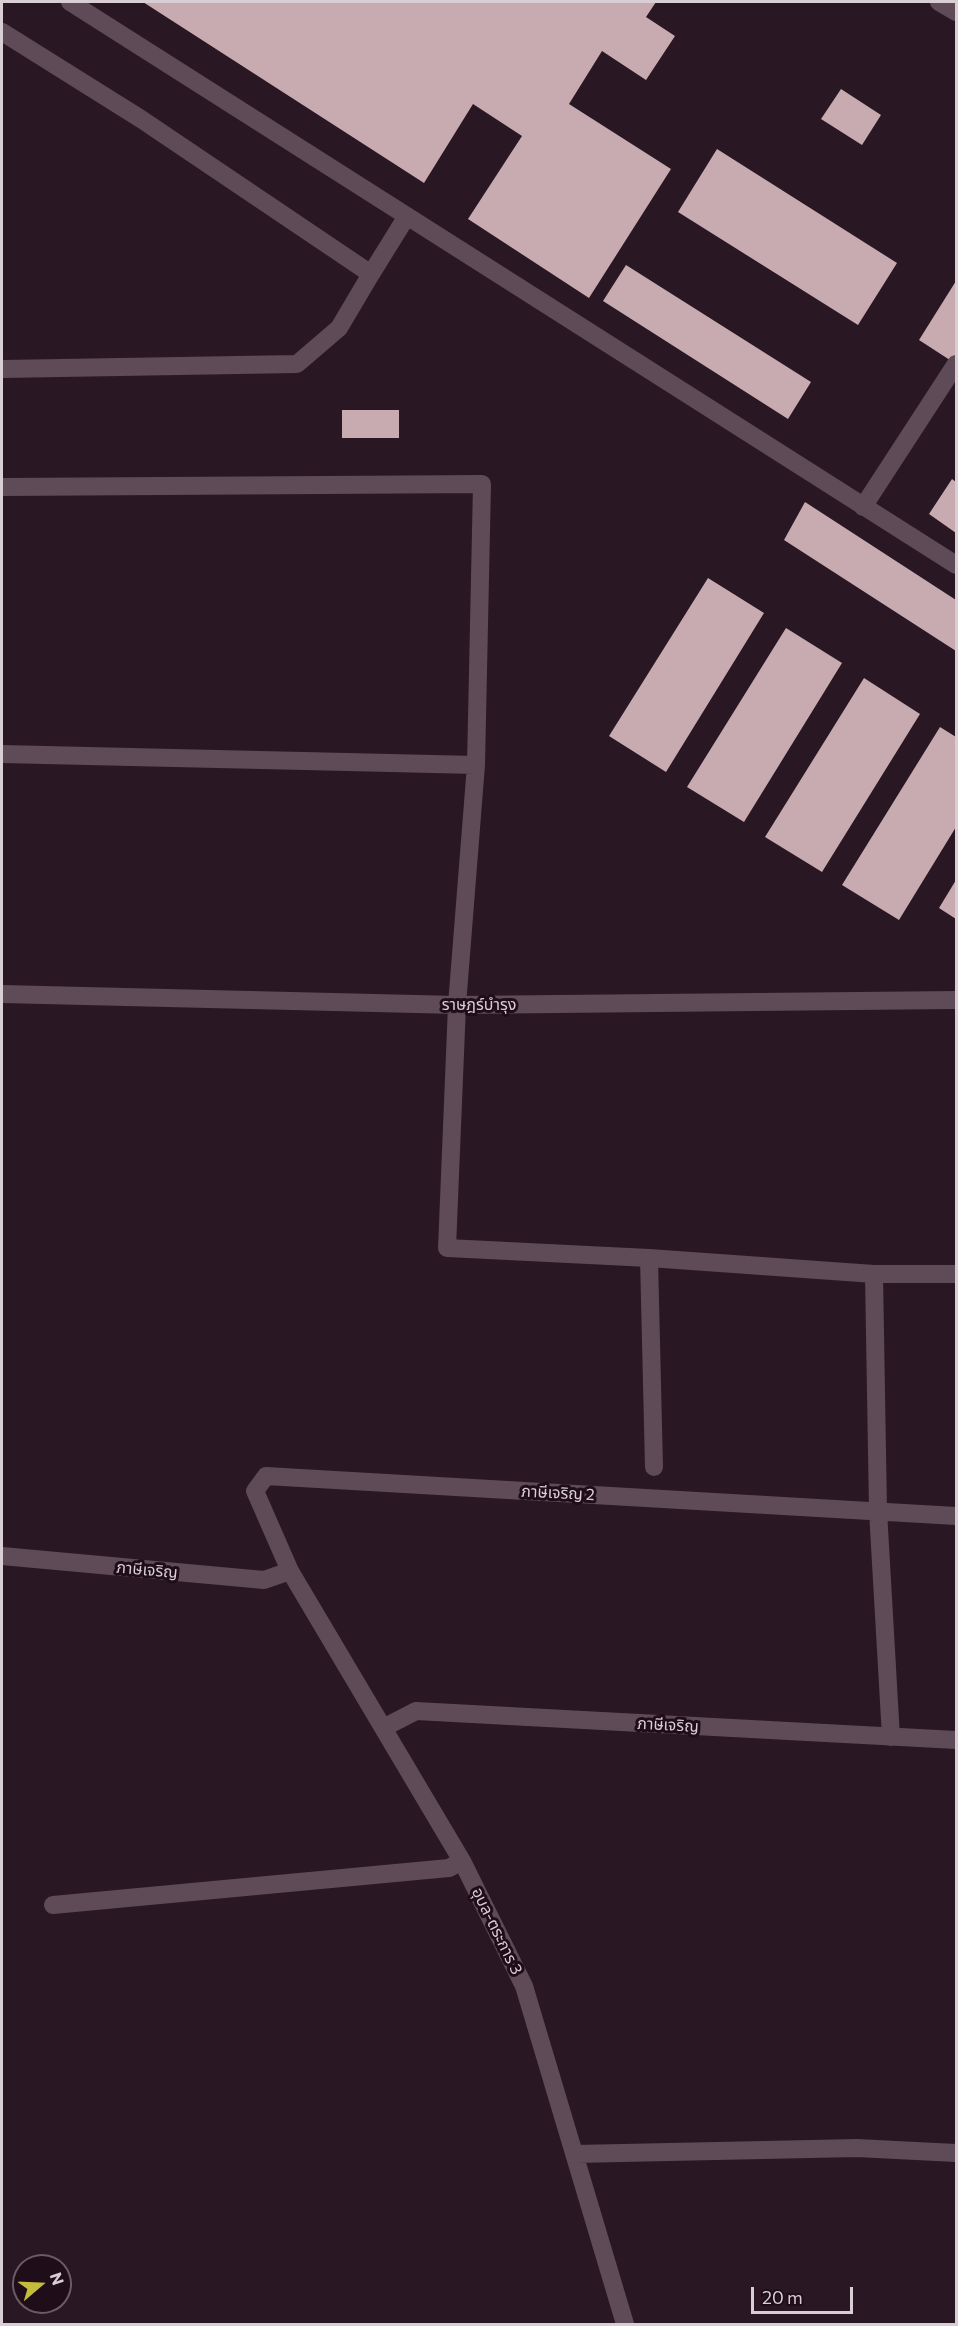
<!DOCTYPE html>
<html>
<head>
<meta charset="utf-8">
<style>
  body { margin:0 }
  #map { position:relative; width:958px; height:2326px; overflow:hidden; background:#291723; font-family:Commissioner,sans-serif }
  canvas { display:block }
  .frame { position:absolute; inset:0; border:3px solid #daced5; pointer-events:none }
  .north { position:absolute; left:12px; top:2254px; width:60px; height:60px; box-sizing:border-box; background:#1f0e1a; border:2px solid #6a5b65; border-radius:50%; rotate:71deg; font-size:16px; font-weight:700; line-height:24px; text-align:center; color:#daced5 }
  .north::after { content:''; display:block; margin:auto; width:21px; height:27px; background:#c3bd3e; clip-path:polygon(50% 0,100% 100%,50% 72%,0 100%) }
  .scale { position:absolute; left:751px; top:2287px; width:102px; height:27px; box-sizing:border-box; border:3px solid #daced5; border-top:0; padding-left:8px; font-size:18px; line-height:21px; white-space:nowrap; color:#daced5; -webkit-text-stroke:4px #1f0e1a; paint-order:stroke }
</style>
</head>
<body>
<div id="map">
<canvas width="958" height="2326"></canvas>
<div class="frame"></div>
<div class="north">N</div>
<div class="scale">20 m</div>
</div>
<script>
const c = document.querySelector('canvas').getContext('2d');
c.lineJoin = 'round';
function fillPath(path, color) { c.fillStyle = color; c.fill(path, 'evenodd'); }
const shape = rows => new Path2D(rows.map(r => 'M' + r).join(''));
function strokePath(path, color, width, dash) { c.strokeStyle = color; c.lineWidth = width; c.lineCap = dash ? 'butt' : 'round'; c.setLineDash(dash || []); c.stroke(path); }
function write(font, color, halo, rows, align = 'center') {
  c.font = font + ' Commissioner,"Noto Sans Thai",sans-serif'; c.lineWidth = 6; c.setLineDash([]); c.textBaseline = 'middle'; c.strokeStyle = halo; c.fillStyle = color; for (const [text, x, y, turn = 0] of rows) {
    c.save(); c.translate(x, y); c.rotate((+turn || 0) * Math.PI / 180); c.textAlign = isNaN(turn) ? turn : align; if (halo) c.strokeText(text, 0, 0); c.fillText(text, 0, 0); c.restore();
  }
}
const building = shape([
  [143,2,656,2,646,17,675,36,646,80,602,51,569,104,671,169,589,298,468,219,522,136,473,104,424,183],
  [841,89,881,115,862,145,821,119],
  [717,149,897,263,858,325,678,212],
  [626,265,811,382,788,419,603,301],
  [956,281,956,364,919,340],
  [342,410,399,410,399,438,342,438],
  [952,479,956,482,956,533,929,514],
  [805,502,956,600,956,651,784,540],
  [708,578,764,613,666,772,609,736],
  [786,628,842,663,744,822,687,787],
  [864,678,920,714,822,872,765,837],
  [940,727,956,737,956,827,899,920,842,885],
  [956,880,956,919,939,908]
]);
const lane = shape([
  [70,2,956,565],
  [939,2,956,12],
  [2,32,141,119,371,274,407,216],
  [2,369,297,364,339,328,371,274],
  [863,507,956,364],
  [649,1258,654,1467]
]);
const street = shape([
  [2,487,482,484,476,765,457,1005,447,1248,649,1258,874,1274,956,1274],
  [2,754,476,765],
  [2,994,457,1005,956,1000],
  [874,1274,878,1511,891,1737],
  [2,1556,264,1580,290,1571],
  [383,1728,416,1711,956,1740],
  [53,1905,449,1868,462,1861],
  [575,2154,857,2148,956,2153],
  [625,2324,524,1986,462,1861,290,1571,255,1491,266,1476,956,1516]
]);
const streetNames = [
  ["ราษฎร์บำรุง",479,1005],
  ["ภาษีเจริญ 2",558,1493,3],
  ["ภาษีเจริญ",147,1570,5],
  ["ภาษีเจริญ",668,1725,3],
  ["อุบล-ตระการ 3",497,1931,64]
];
fillPath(building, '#c8abb0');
strokePath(lane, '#5f4a57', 18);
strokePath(street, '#5f4a57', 18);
write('16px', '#daced5', '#1f0e1a', streetNames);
</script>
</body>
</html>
